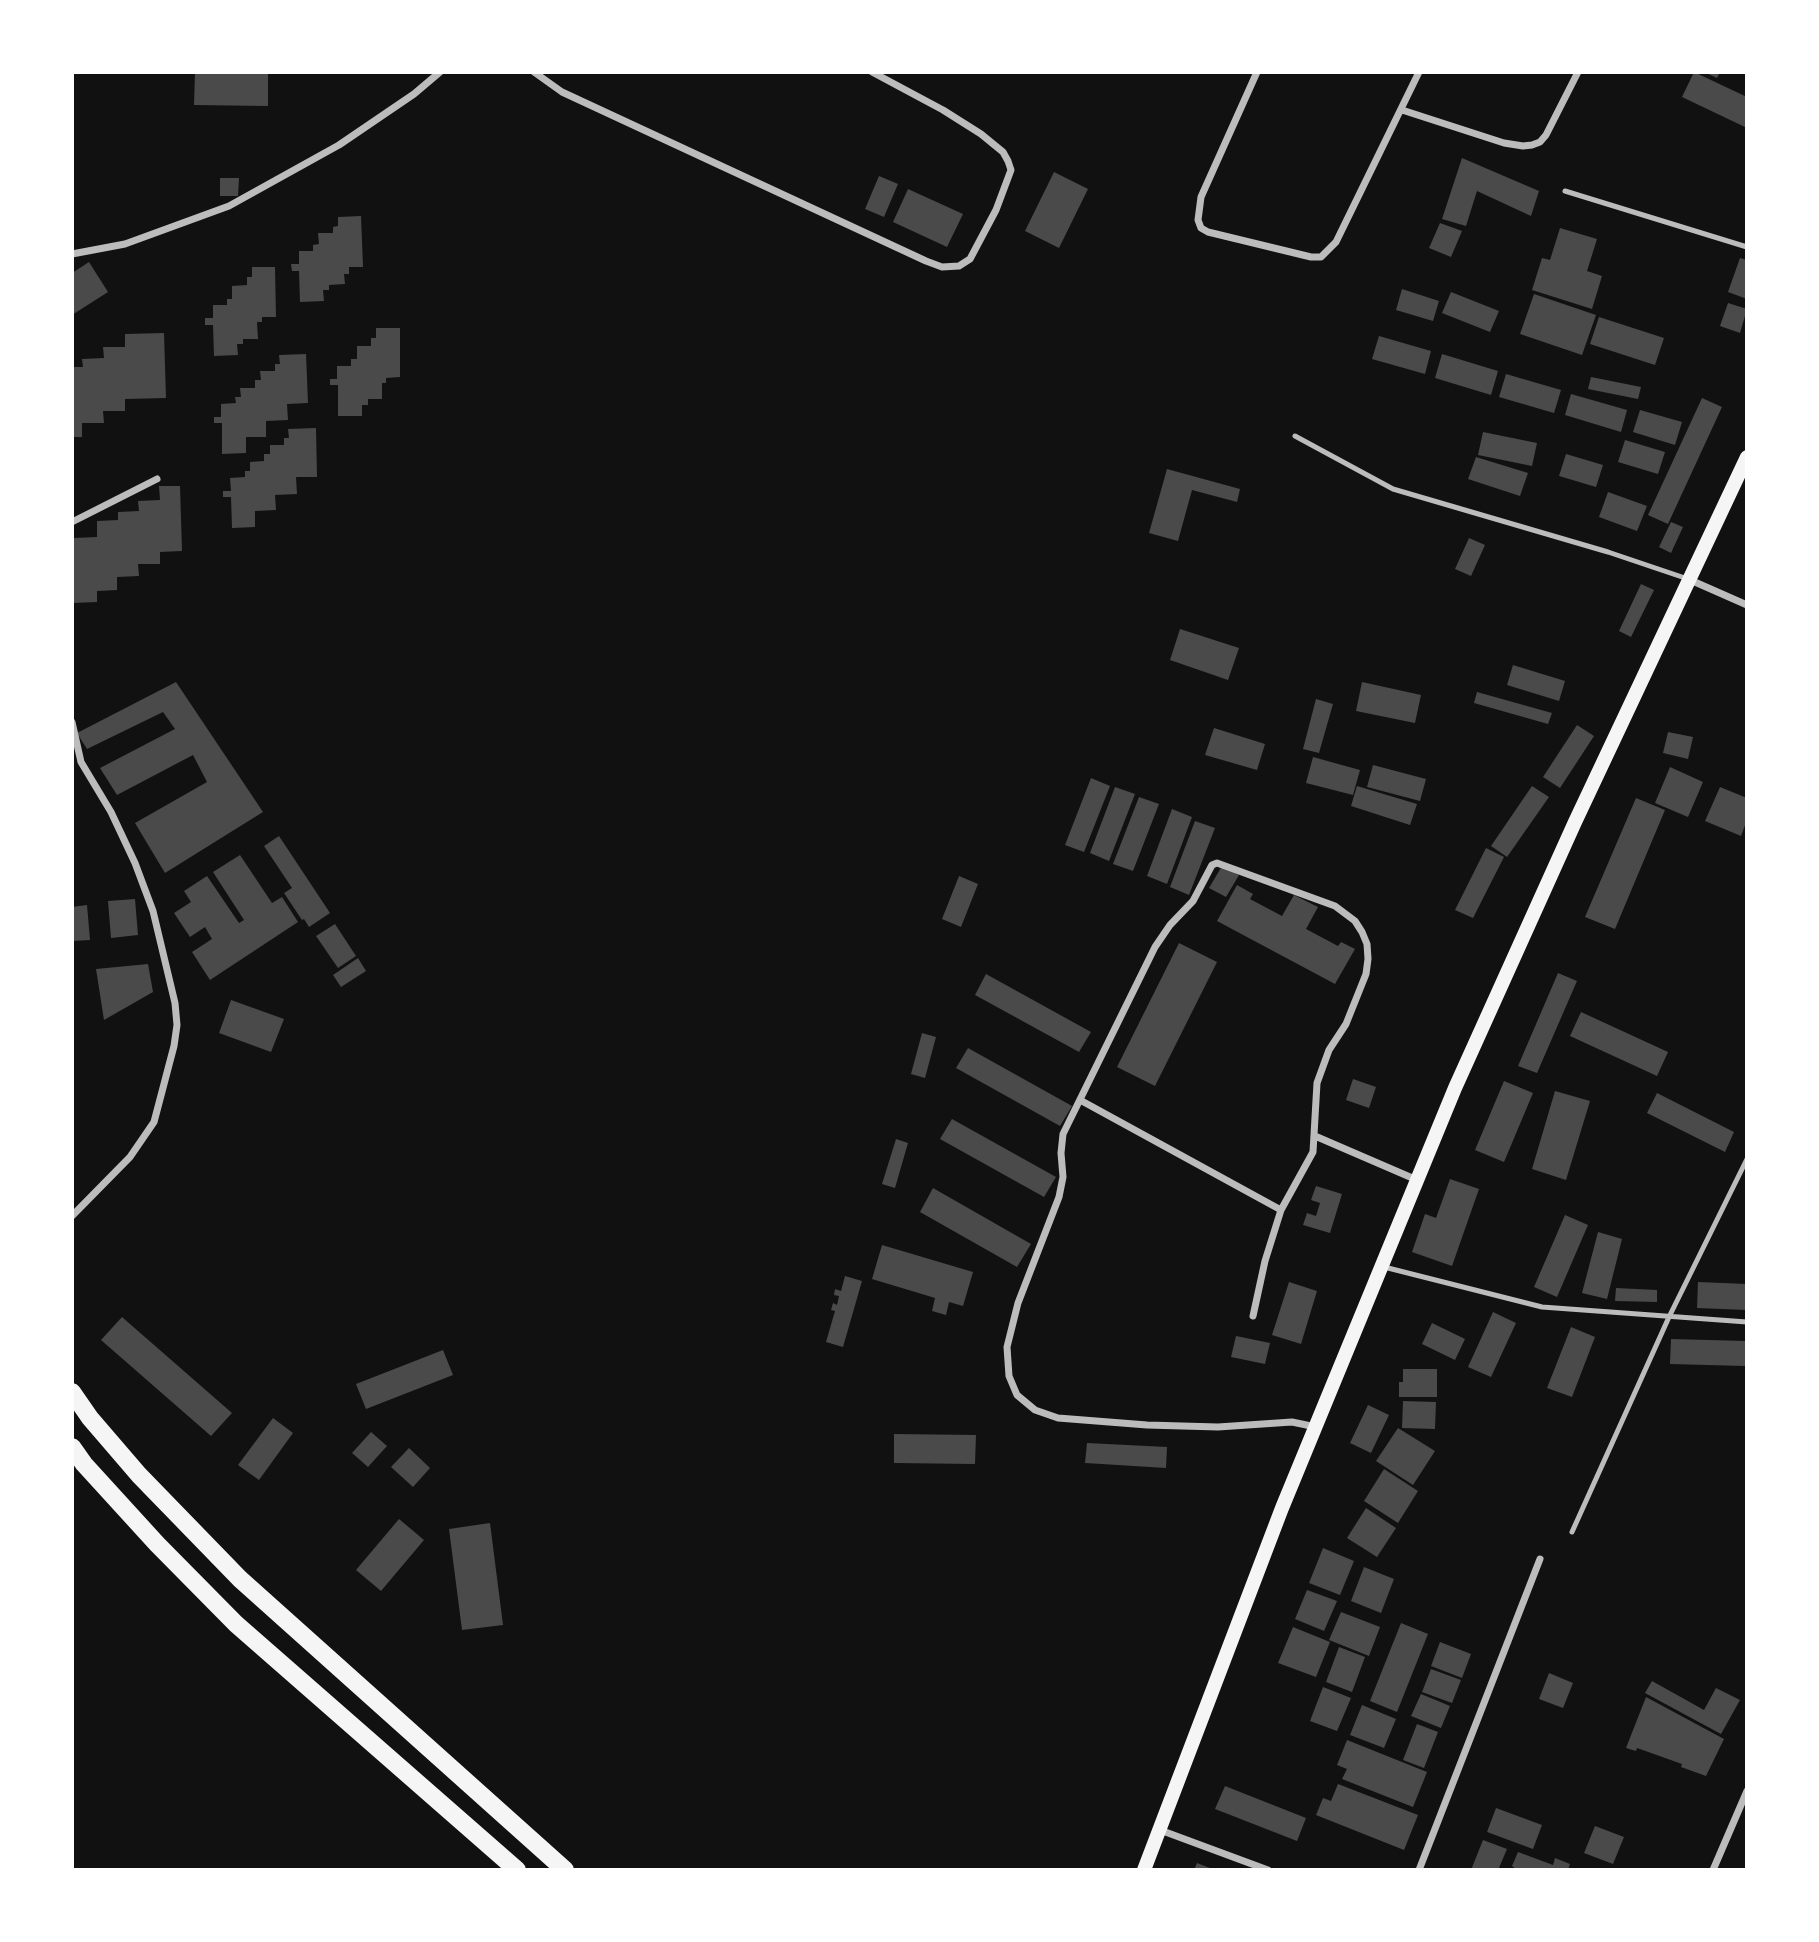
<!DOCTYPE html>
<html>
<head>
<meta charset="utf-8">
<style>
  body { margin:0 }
  #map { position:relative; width:1819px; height:1942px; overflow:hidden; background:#111; font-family:"Asap Condensed",sans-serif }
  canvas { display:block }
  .frame { position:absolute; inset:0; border:74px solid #fff; pointer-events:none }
</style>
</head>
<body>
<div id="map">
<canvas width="1819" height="1942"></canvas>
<div class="frame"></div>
</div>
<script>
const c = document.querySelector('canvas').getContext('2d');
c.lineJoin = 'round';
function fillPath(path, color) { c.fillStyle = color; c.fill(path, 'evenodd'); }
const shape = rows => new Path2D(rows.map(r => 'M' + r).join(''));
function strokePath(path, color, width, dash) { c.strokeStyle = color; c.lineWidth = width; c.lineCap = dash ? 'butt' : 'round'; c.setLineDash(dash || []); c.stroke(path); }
const building = shape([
  [195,72,268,72,268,106,194,105],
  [1694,72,1747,97,1747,128,1682,97],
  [1704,72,1720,72,1717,78],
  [1462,158,1539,191,1531,216,1477,191,1466,226,1442,219],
  [1054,172,1088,189,1059,248,1025,231],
  [879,176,898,184,884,217,865,209],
  [220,178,239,178,238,196,220,196],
  [908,189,963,214,947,247,893,222],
  [361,216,363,267,349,267,349,274,344,274,345,284,329,285,329,290,323,290,324,301,300,302,299,271,292,271,291,264,299,264,299,251,313,251,313,245,319,244,318,233,333,233,333,227,338,226,338,217],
  [1440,223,1462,231,1451,257,1429,248],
  [1560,228,1597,239,1587,271,1602,276,1592,309,1532,290,1542,258,1550,260],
  [1740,258,1747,260,1747,299,1728,292],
  [89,262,108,292,72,315,72,273],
  [252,267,275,267,276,317,262,317,262,322,257,322,258,339,243,339,243,344,237,344,238,355,214,356,213,325,205,325,205,318,213,318,213,305,227,305,227,299,232,299,232,286,247,285,247,277,252,277],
  [1402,289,1439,301,1433,321,1396,310],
  [1451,292,1499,311,1490,332,1442,313],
  [1534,294,1596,315,1582,355,1520,334],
  [1728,303,1747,309,1740,333,1720,326],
  [1599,317,1664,338,1655,365,1590,344],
  [376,328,400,328,400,377,386,378,386,383,382,383,382,399,368,399,368,405,362,405,362,416,338,416,338,385,330,385,330,379,337,379,337,366,351,366,351,359,357,359,357,346,371,346,371,338,376,338],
  [164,333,166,398,125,399,125,411,103,411,104,423,82,423,82,437,72,437,72,367,83,367,82,359,104,358,103,347,125,347,125,334],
  [1379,336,1431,351,1425,374,1372,359],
  [306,354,308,403,287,404,288,420,266,421,266,437,246,437,246,453,222,454,222,423,214,423,214,417,221,417,221,404,236,403,235,397,241,397,240,388,255,388,255,380,261,380,260,371,275,371,275,364,280,364,279,355],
  [1442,354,1498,371,1491,395,1435,378],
  [1506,374,1561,390,1554,413,1499,397],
  [1591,377,1641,387,1638,399,1588,389],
  [1571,394,1627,410,1621,432,1565,415],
  [1702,398,1722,407,1668,524,1648,515],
  [1640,410,1682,422,1675,445,1633,432],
  [316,428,317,477,296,477,297,494,275,495,276,510,255,511,255,527,232,528,231,497,223,497,223,491,231,491,230,478,245,477,245,471,250,471,250,462,264,461,264,454,270,454,270,445,284,445,284,438,289,438,288,429],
  [1483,432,1537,443,1532,466,1478,455],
  [1625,440,1665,452,1658,474,1618,462],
  [1566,454,1603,465,1596,487,1559,476],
  [1476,457,1528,473,1520,496,1468,479],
  [1167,469,1240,489,1237,502,1192,490,1178,541,1149,533],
  [159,486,180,486,182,551,160,552,160,564,138,564,139,576,117,577,117,590,97,591,97,602,72,603,74,603,74,613,72,613,72,547,74,547,74,538,97,537,97,521,118,520,118,512,139,511,138,501,160,500],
  [1608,492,1647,506,1637,531,1599,517],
  [1671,522,1683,527,1671,553,1659,547],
  [1469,538,1485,545,1471,576,1455,569],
  [1641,584,1654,590,1631,637,1619,631],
  [1180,629,1239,648,1228,680,1170,660],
  [1513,665,1565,681,1559,701,1507,685],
  [176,682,263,812,165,873,135,823,207,782,193,755,117,795,100,768,175,729,163,712,87,749,77,733],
  [1362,682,1421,695,1415,723,1356,711],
  [1477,692,1552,713,1548,724,1474,703],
  [1316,699,1333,704,1319,753,1303,749],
  [1577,725,1594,736,1560,788,1543,777],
  [1214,728,1265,744,1257,770,1205,755],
  [1668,732,1693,737,1688,759,1663,753],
  [1313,757,1360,770,1353,795,1306,783],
  [1373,765,1426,779,1420,801,1367,787],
  [1670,767,1703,782,1688,817,1655,803],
  [1091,778,1110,786,1084,852,1065,845],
  [1357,786,1417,804,1410,825,1351,806],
  [1532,786,1549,797,1507,857,1491,846],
  [1115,787,1135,794,1109,861,1090,853],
  [1720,787,1747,798,1747,820,1741,836,1705,821],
  [1139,797,1159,804,1133,871,1113,864],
  [1636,798,1665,810,1615,929,1585,917],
  [1172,809,1192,817,1167,884,1147,876],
  [1195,821,1215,828,1189,895,1170,887],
  [279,836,330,913,309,927,304,919,302,920,284,893,292,888,264,846],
  [1486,848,1504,857,1473,918,1455,910],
  [240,855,272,903,282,897,298,922,210,980,192,952,212,939,205,927,190,937,174,913,191,902,184,891,207,876,239,923,244,920,213,872],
  [1222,866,1239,875,1226,897,1209,888],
  [959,876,978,884,961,927,942,919],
  [1237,885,1253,894,1250,899,1282,916,1294,895,1318,907,1306,929,1338,946,1341,942,1355,949,1335,984,1217,921],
  [135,899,138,935,111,938,108,901],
  [87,905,90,940,72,941,72,907],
  [335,924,356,956,338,968,316,936],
  [1179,943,1217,962,1155,1086,1117,1067],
  [358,958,366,971,341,987,333,975],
  [148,964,153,992,104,1020,96,969],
  [1558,973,1577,981,1537,1073,1518,1066],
  [986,974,1091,1032,1079,1052,975,995],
  [231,1000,284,1019,271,1052,219,1033],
  [1581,1012,1668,1052,1657,1076,1570,1036],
  [922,1033,936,1037,925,1078,911,1074],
  [968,1048,1072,1106,1060,1126,956,1068],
  [1353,1079,1376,1087,1369,1108,1346,1100],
  [1504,1081,1533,1093,1504,1162,1475,1150],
  [1555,1091,1590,1101,1566,1180,1532,1169],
  [1657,1093,1734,1132,1725,1152,1647,1113],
  [952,1119,1056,1177,1044,1197,940,1139],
  [896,1139,908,1143,895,1188,882,1184],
  [1450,1179,1479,1189,1452,1266,1412,1252,1425,1214,1436,1218],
  [1316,1186,1342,1194,1330,1233,1303,1225,1307,1213,1316,1216,1320,1203,1311,1200],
  [933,1188,1031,1244,1017,1267,920,1212],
  [1565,1215,1588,1225,1557,1297,1534,1287],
  [1598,1232,1622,1239,1607,1299,1582,1293],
  [882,1245,973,1272,963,1306,949,1302,946,1315,932,1311,935,1298,872,1279],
  [845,1276,862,1281,843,1347,826,1342,835,1311,831,1310,833,1303,837,1305,839,1296,834,1295,835,1289,841,1291],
  [1289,1282,1317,1291,1301,1344,1272,1335],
  [1698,1282,1747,1284,1747,1310,1697,1308],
  [1616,1288,1657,1290,1657,1302,1615,1301],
  [1493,1312,1516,1323,1491,1377,1468,1367],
  [122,1317,232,1413,211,1436,101,1340],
  [1432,1323,1465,1339,1455,1360,1422,1344],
  [1571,1327,1595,1337,1572,1397,1547,1388],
  [1236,1336,1270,1343,1265,1364,1231,1357],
  [1671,1339,1746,1341,1745,1366,1670,1364],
  [443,1350,453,1375,366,1409,356,1384],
  [1403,1369,1437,1369,1437,1397,1399,1397,1399,1382,1403,1382],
  [1403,1401,1436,1402,1435,1429,1402,1428],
  [1368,1405,1389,1415,1371,1453,1350,1443],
  [273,1418,293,1433,259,1480,238,1465],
  [1398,1428,1435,1451,1413,1485,1376,1461],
  [371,1432,387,1446,368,1467,352,1453],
  [894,1434,976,1435,975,1464,894,1463],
  [1087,1443,1167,1447,1166,1468,1085,1463],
  [409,1448,430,1468,413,1487,391,1467],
  [1384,1469,1418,1491,1398,1523,1364,1501],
  [1366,1508,1396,1528,1377,1557,1347,1538],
  [399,1519,424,1540,381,1591,356,1570],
  [490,1523,503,1625,462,1630,449,1529],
  [1323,1548,1354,1561,1340,1595,1309,1583],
  [1364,1567,1394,1579,1381,1613,1351,1601],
  [1307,1590,1337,1601,1324,1631,1295,1619],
  [1341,1612,1380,1627,1369,1656,1329,1640],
  [1401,1623,1428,1634,1397,1712,1370,1701],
  [1293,1627,1330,1642,1316,1677,1278,1663],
  [1440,1642,1471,1654,1462,1678,1431,1666],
  [1339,1647,1365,1657,1352,1692,1326,1682],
  [1431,1669,1461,1680,1452,1703,1422,1692],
  [1549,1673,1573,1683,1563,1708,1539,1699],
  [1652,1681,1704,1710,1716,1688,1740,1700,1721,1734,1645,1693],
  [1323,1687,1351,1698,1337,1731,1310,1721],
  [1421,1694,1450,1706,1441,1728,1411,1716],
  [1646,1697,1724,1739,1706,1776,1681,1767,1682,1764,1637,1748,1636,1751,1626,1748],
  [1362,1705,1396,1719,1384,1748,1350,1735],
  [1417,1724,1438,1732,1424,1768,1403,1760],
  [1347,1740,1427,1772,1413,1807,1342,1779,1347,1769,1337,1765],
  [1338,1784,1418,1815,1404,1850,1316,1815,1323,1798,1331,1801],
  [1225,1786,1306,1818,1297,1841,1215,1809],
  [1496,1808,1542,1825,1533,1849,1487,1832],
  [1595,1826,1624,1837,1613,1864,1584,1853],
  [1483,1840,1507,1849,1499,1868,1504,1870,1471,1870],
  [1518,1852,1553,1865,1555,1858,1570,1864,1568,1870,1517,1870,1512,1866],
  [1197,1863,1215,1870,1194,1870]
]);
const service = shape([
  [1565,191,1747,247],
  [1295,436,1393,489,1608,552,1688,579],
  [1384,1267,1542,1307,1747,1322],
  [1572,1532,1669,1317,1747,1159]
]);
const minor = shape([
  [534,72,562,92,926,261,942,267,959,266,970,259,996,210,1011,170,1008,161,1003,152,981,134,943,110,872,72],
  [1257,72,1201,197,1198,220,1201,228,1208,232,1311,257,1321,257,1336,242,1419,72],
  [1402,110,1504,143,1523,146,1532,145,1540,142,1546,135,1578,72],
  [72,254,125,244,229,206,339,145,414,94,440,72],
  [72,522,157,479],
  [1688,579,1747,605],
  [72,722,81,762,111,812,135,863,153,911,175,1003,177,1025,174,1046,154,1122,130,1157,72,1216],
  [1080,1100,1281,1210],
  [1315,1136,1417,1180],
  [1253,1316,1265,1261,1281,1210,1313,1152,1317,1083,1329,1050,1346,1024,1366,974,1368,959,1367,944,1362,932,1355,921,1335,906,1217,863,1212,865,1193,901,1170,925,1155,947,1063,1134,1061,1153,1063,1177,1059,1197,1018,1303,1007,1347,1009,1376,1017,1395,1035,1410,1058,1418,1147,1425,1218,1427,1292,1422,1316,1427],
  [1160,1830,1268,1870],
  [1419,1870,1540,1559],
  [1713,1870,1747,1791]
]);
const secondary = shape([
  [1144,1870,1282,1508,1455,1088,1575,822,1747,457]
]);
const trunk = shape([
  [72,1392,90,1418,139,1475,240,1579,565,1870],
  [72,1447,84,1464,157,1544,236,1624,517,1870]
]);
fillPath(building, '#4a4a4a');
strokePath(service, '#bcbcbc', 5);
strokePath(minor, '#bcbcbc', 7);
strokePath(secondary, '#f5f5f5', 14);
strokePath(trunk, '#f5f5f5', 18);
</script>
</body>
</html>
